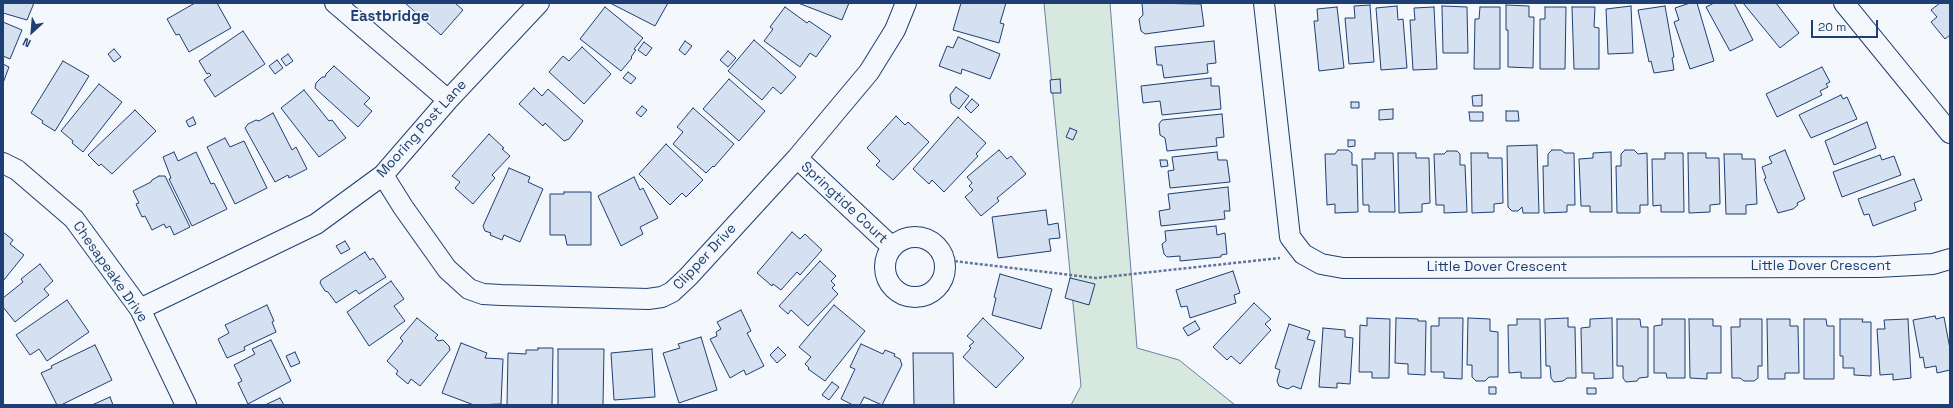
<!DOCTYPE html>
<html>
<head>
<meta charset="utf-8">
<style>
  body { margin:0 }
  #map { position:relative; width:1953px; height:408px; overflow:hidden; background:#f4f7fb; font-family:"Space Grotesk",sans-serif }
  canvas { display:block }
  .frame { position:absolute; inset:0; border:4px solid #1d3f73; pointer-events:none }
  .north { position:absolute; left:12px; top:12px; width:40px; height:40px; -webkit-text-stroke:3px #f4f7fb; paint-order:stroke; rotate:206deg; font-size:11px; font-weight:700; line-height:16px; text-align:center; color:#1d3f73 }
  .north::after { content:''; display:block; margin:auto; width:14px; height:18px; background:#1d3f73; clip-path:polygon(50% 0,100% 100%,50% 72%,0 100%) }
  .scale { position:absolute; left:1811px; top:20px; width:67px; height:18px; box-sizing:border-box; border:2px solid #1d3f73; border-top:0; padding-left:5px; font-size:12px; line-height:14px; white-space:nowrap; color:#1d3f73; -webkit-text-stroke:3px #f4f7fb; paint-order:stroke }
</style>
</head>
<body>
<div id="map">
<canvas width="1953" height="408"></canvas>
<div class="frame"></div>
<div class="north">N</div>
<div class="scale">20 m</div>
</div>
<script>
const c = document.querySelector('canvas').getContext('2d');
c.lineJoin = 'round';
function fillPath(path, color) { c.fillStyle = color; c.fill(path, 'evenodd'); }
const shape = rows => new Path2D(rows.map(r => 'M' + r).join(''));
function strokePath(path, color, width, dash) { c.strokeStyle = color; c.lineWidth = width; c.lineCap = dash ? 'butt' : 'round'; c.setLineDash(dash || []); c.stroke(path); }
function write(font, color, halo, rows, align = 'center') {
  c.font = font + ' "Space Grotesk",sans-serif'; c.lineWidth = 3; c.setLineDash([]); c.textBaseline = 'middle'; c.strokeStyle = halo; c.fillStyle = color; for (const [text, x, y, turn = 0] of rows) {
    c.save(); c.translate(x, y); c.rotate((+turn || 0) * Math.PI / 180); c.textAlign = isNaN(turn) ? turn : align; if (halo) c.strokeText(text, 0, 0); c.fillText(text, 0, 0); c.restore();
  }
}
const green = shape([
  [1044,3,1110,3,1137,348,1179,360,1235,405,1071,405,1081,386,1044,3]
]);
const building = shape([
  [3,3,34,3,27,20,3,13,3,3],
  [195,3,217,3,231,28,189,52,179,34,176,35,167,19,195,3],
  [405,3,455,3,463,10,441,35,405,3],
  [610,3,668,3,655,26,610,3],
  [798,3,849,3,842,20,798,3],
  [961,3,1006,3,1000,23,1004,24,999,43,953,30,961,3],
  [1142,3,1201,4,1204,26,1145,34,1141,31,1139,19,1143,15,1142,3],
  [1690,3,1697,3,1714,61,1690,69,1674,22,1679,20,1675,8,1690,3],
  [1714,3,1734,3,1753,40,1730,51,1706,7,1714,3],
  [1743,3,1776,3,1799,33,1780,48,1743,3],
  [1940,3,1950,3,1950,35,1945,39,1931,22,1937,17,1931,10,1940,3],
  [1370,5,1374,62,1349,64,1345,18,1355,18,1354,6,1370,5],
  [1506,5,1529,6,1529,17,1534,17,1533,68,1508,67,1508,30,1506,30,1506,5],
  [1397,6,1398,20,1403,19,1407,68,1381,70,1376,8,1397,6],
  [1442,6,1467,7,1468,53,1443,53,1442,6],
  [1631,6,1633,53,1608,54,1606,9,1631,6],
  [1665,6,1674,57,1672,58,1674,70,1654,73,1651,61,1649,62,1638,10,1665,6],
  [605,7,643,38,634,49,636,50,631,57,632,58,621,71,580,39,605,7],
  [785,7,807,23,809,21,831,36,816,57,810,53,800,67,764,41,773,29,770,27,785,7],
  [1337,7,1344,68,1319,71,1314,21,1318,21,1317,9,1337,7],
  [1434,7,1437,69,1413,70,1410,20,1415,20,1414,8,1434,7],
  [1480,7,1500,7,1500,69,1474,69,1475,19,1479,19,1480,7],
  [1545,7,1566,7,1565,69,1540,69,1540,19,1545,19,1545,7],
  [1572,7,1595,7,1594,27,1599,28,1599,69,1574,69,1572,7],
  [3,22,22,30,10,59,3,56,3,22],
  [243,31,265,64,215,97,204,80,211,75,209,73,207,74,199,61,243,31],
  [958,37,1000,54,990,79,962,69,961,74,939,66,947,46,953,48,958,37],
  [754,40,796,77,781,94,773,87,762,100,728,71,754,40],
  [685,41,692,46,685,55,679,50,685,41],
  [1214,41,1216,63,1207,64,1208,73,1164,78,1162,65,1157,65,1155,47,1214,41],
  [644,42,652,48,646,56,638,50,644,42],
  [582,47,611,74,584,104,549,72,563,56,569,61,582,47],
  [114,49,121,57,114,62,108,54,114,49],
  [728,51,736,58,728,67,720,60,728,51],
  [288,54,293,61,286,66,281,59,288,54],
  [277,60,283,68,275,74,269,66,277,60],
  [63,61,89,76,55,131,42,123,43,121,31,113,63,61],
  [3,64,9,67,3,83,3,64],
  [334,66,370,98,364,104,372,111,358,127,315,88,316,83,322,77,325,77,326,74,334,66],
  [1822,67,1830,82,1826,84,1828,87,1820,91,1822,95,1777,117,1766,94,1822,67],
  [628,72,636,78,631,84,623,78,628,72],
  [1211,78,1211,86,1219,86,1221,109,1162,115,1160,101,1143,103,1141,86,1211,78],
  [729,79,765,111,739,141,703,109,729,79],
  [1060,79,1061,93,1051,93,1050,80,1060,79],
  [99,84,122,102,83,152,72,143,73,141,61,131,99,84],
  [956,87,969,96,959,109,951,103,950,95,956,87],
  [534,88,542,96,548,89,583,121,569,139,564,141,545,123,543,126,519,104,534,88],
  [304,90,329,121,332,120,346,138,319,157,281,108,304,90],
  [1482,95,1482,106,1473,106,1472,96,1482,95],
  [1841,95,1843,99,1847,97,1857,119,1811,138,1799,115,1841,95],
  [972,99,979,105,971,113,965,107,972,99],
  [1351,102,1359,102,1359,108,1351,108,1351,102],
  [642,106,647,110,641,117,636,113,642,106],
  [693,108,734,144,714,167,713,166,706,173,673,144,683,132,677,127,693,108],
  [1393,109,1393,119,1379,120,1379,110,1393,109],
  [135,110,156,131,112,174,101,164,99,166,88,155,135,110],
  [1506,111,1518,111,1519,121,1506,121,1506,111],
  [1469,112,1483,112,1483,121,1470,121,1469,112],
  [273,113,292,150,296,147,307,169,289,178,288,175,275,182,245,128,248,124,256,120,259,121,273,113],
  [1222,114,1224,137,1216,138,1217,146,1167,151,1165,138,1160,135,1159,124,1162,120,1222,114],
  [896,116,905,125,908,122,929,142,893,180,876,165,880,161,867,148,896,116],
  [193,117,196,124,189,127,186,121,193,117],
  [958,117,986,143,976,154,978,156,944,192,932,180,929,184,913,169,958,117],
  [1867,122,1876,148,1834,165,1825,141,1867,122],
  [1070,128,1077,131,1073,140,1066,137,1070,128],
  [489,134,504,148,502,149,510,156,492,175,495,178,473,204,455,188,460,182,452,176,489,134],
  [225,138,230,147,244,141,267,188,235,204,207,147,225,138],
  [1348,140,1355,140,1355,146,1348,147,1348,140],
  [666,144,703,180,686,197,682,193,670,205,639,174,666,144],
  [1537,145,1539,213,1523,213,1522,207,1518,211,1512,211,1508,207,1507,146,1537,145],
  [999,150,1007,159,1011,156,1026,174,997,198,999,201,981,216,965,197,973,190,969,186,972,183,967,177,999,150],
  [1338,150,1348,150,1352,153,1352,165,1357,165,1358,212,1335,213,1335,204,1327,205,1325,154,1335,154,1338,150],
  [1552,150,1561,150,1565,153,1574,153,1575,205,1567,205,1567,212,1544,213,1543,166,1548,166,1548,154,1552,150],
  [1625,150,1634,150,1638,154,1647,153,1648,205,1640,205,1640,213,1617,213,1616,166,1621,166,1621,154,1625,150],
  [1785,150,1805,199,1797,203,1798,205,1793,209,1778,213,1764,179,1766,178,1762,167,1772,163,1769,157,1785,150],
  [1447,151,1457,151,1460,154,1460,165,1465,165,1467,212,1444,213,1444,205,1436,205,1434,154,1444,154,1447,151],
  [174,152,178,161,196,152,211,184,214,183,227,209,192,226,169,179,171,178,163,157,174,152],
  [1217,152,1218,160,1227,160,1230,182,1170,188,1168,171,1174,170,1172,157,1217,152],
  [1611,152,1612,212,1590,212,1590,206,1581,206,1579,159,1593,158,1593,153,1611,152],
  [1375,153,1393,153,1395,212,1369,212,1369,205,1363,205,1362,159,1375,159,1375,153],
  [1398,153,1416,153,1416,158,1429,158,1430,203,1422,204,1422,212,1399,213,1398,153],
  [1471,153,1488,153,1488,158,1502,158,1503,203,1494,204,1494,212,1472,213,1471,153],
  [1665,153,1683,153,1684,212,1661,212,1661,205,1653,206,1652,159,1665,159,1665,153],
  [1688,153,1706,153,1706,158,1719,158,1720,204,1710,205,1710,212,1689,213,1688,153],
  [1724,154,1742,154,1742,159,1755,159,1757,204,1746,205,1746,214,1726,214,1724,154],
  [1880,155,1882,160,1894,156,1901,175,1842,197,1833,172,1880,155],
  [1160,160,1167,160,1168,166,1161,167,1160,160],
  [509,168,530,177,528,182,543,189,520,242,504,235,502,240,490,235,491,233,485,231,483,226,509,168],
  [159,176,165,176,190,227,174,235,170,226,166,228,164,224,152,230,145,216,142,217,136,204,139,203,133,191,151,182,152,180,159,176],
  [634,177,640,190,643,188,658,218,640,227,643,234,621,246,598,196,634,177],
  [1914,179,1922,200,1914,203,1916,210,1873,226,1869,214,1864,215,1858,199,1914,179],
  [1228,187,1230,211,1224,211,1225,219,1161,226,1159,211,1170,209,1168,194,1228,187],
  [564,192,591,192,591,245,567,245,565,235,550,235,550,194,564,194,564,192],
  [1046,210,1048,225,1058,223,1060,238,1049,239,1051,251,998,258,992,217,1046,210],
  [1216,226,1217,235,1225,233,1227,254,1221,255,1221,257,1180,261,1180,256,1167,257,1164,254,1162,244,1166,241,1165,231,1216,226],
  [3,232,13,240,10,244,24,255,3,281,3,232],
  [792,232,800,239,805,234,822,250,800,275,797,272,781,290,773,284,772,286,757,273,792,232],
  [345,241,350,249,341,254,336,246,345,241],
  [365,252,370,260,373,258,386,277,359,294,356,290,336,303,328,292,325,291,320,283,321,280,365,252],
  [820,261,836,276,831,281,835,285,832,288,838,294,808,326,791,310,788,314,779,306,820,261],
  [40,264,53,281,44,289,49,295,15,322,3,307,3,298,23,282,21,279,40,264],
  [1233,271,1240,293,1234,295,1236,303,1190,318,1187,306,1181,307,1176,290,1233,271],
  [1000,274,1052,289,1041,329,992,315,996,298,994,297,1000,274],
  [1070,278,1095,284,1089,305,1065,298,1070,278],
  [391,281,404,299,394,306,405,321,369,346,347,312,391,281],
  [67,300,89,332,47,361,39,349,30,355,16,335,67,300],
  [1254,303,1271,319,1265,324,1271,330,1240,364,1231,356,1227,360,1213,347,1254,303],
  [267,305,274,321,272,322,276,332,244,347,245,350,227,358,218,339,229,333,225,325,267,305],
  [834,305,865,331,825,381,808,369,809,368,805,364,811,357,799,347,834,305],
  [741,310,751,331,747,333,764,366,746,375,744,370,730,378,710,339,717,336,716,332,721,329,717,322,741,310],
  [1935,316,1936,319,1944,317,1950,349,1950,370,1937,373,1936,366,1925,368,1923,357,1920,358,1913,320,1935,316],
  [417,318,438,335,435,338,438,341,443,340,449,346,450,350,420,386,411,379,408,384,396,374,398,371,387,361,403,341,400,338,417,318],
  [983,318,1024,358,996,388,963,357,971,348,969,346,974,342,967,336,983,318],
  [1367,318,1390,319,1389,378,1372,378,1372,372,1359,372,1360,325,1367,326,1367,318],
  [1396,318,1418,319,1418,321,1426,321,1425,375,1408,374,1408,364,1395,363,1396,318],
  [1439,318,1463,318,1462,379,1444,378,1444,372,1431,372,1431,326,1439,326,1439,318],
  [1468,318,1490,319,1490,331,1498,332,1498,377,1489,377,1485,381,1476,381,1472,377,1472,365,1467,365,1468,318],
  [1568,318,1568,327,1575,327,1576,378,1567,378,1563,381,1554,382,1551,378,1550,366,1546,366,1545,319,1568,318],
  [1612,318,1613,378,1594,379,1594,373,1582,373,1581,328,1590,327,1590,319,1612,318],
  [1517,319,1540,319,1541,378,1521,378,1521,372,1509,373,1508,325,1517,325,1517,319],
  [1617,319,1640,319,1641,327,1648,327,1648,377,1639,378,1637,381,1626,382,1623,378,1623,366,1617,366,1617,319],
  [1662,319,1685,319,1685,378,1667,378,1666,373,1654,373,1654,326,1662,325,1662,319],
  [1689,319,1713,319,1713,326,1721,326,1721,373,1707,373,1707,379,1690,378,1689,319],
  [1740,319,1762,319,1762,366,1758,366,1758,378,1754,381,1744,381,1740,378,1732,378,1731,327,1740,327,1740,319],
  [1767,319,1790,319,1790,326,1798,326,1799,373,1785,373,1785,379,1768,379,1767,319],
  [1804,319,1826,319,1827,326,1834,326,1834,379,1804,379,1804,319],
  [1840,319,1863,319,1862,322,1871,322,1871,376,1854,375,1854,368,1843,368,1843,356,1840,356,1840,319],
  [1908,319,1911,378,1893,380,1893,374,1880,375,1877,329,1885,329,1884,320,1908,319],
  [1195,321,1200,329,1188,336,1183,328,1195,321],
  [1289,324,1310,331,1307,339,1315,341,1301,389,1293,386,1288,389,1279,386,1277,381,1280,370,1275,368,1289,324],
  [1323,328,1345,330,1345,337,1353,338,1350,384,1337,383,1337,388,1319,387,1323,328],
  [701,337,717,390,679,403,663,353,680,348,678,344,701,337],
  [271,340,291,381,248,404,238,383,242,381,234,365,255,354,252,349,271,340],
  [461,343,487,353,485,358,503,359,501,404,474,405,442,393,461,343],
  [861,344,883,354,885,350,895,354,894,356,900,359,902,365,882,405,864,397,860,405,853,405,841,399,855,369,850,367,861,344],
  [95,345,112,380,61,405,57,405,41,373,52,368,51,366,95,345],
  [778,347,786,355,777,363,770,355,778,347],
  [538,348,553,348,552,405,507,405,508,353,526,354,526,350,538,350,538,348],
  [558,349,604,349,603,405,558,405,558,349],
  [652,349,655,397,614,400,611,353,652,349],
  [295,352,300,363,291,367,286,356,295,352],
  [913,353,953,353,954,405,914,405,913,353],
  [832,382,839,387,829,400,822,395,832,382],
  [1489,387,1496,387,1496,394,1489,394,1489,387],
  [1587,388,1596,388,1596,394,1587,394,1587,388],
  [110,397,113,405,92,405,110,397],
  [280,398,284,405,265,405,280,398]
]);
const path = shape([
  [945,260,1096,278,1280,258]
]);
const minor = shape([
  [335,3,448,100],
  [1264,3,1290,237,1303,254,1321,264,1343,268,1877,267,1933,264,1950,259],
  [1844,3,1950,133],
  [797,158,892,247],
  [3,163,17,170,74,219,140,309,186,405],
  [383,175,403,207,447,269,469,289,483,294,501,295,648,299,662,297,672,292,688,277,797,158,869,72,895,30,906,3],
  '885 267a30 30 0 1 1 60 0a30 30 0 1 1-60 0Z',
  [140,309,316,224,383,175,448,100,539,3]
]);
const streetNames = [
  ["Mooring Post Lane",422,129,-48],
  ["Springtide Court",844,203,43],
  ["Clipper Drive",705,257,-47],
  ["Little Dover Crescent",1821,266],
  ["Little Dover Crescent",1497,267],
  ["Chesapeake Drive",110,272,55]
];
const neighbourhoodNames = [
  ["Eastbridge",390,17]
];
fillPath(green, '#d7e8df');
strokePath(green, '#687fa3', 1);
fillPath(building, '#d5e0f0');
strokePath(building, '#1d3f73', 1);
strokePath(minor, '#1d3f73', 22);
strokePath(path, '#5e769c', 2.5, [3, 2]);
strokePath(minor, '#f4f7fb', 20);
write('14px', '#1d3f73', '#f4f7fb', streetNames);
write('bold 15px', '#1d3f73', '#f4f7fb', neighbourhoodNames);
</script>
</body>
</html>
